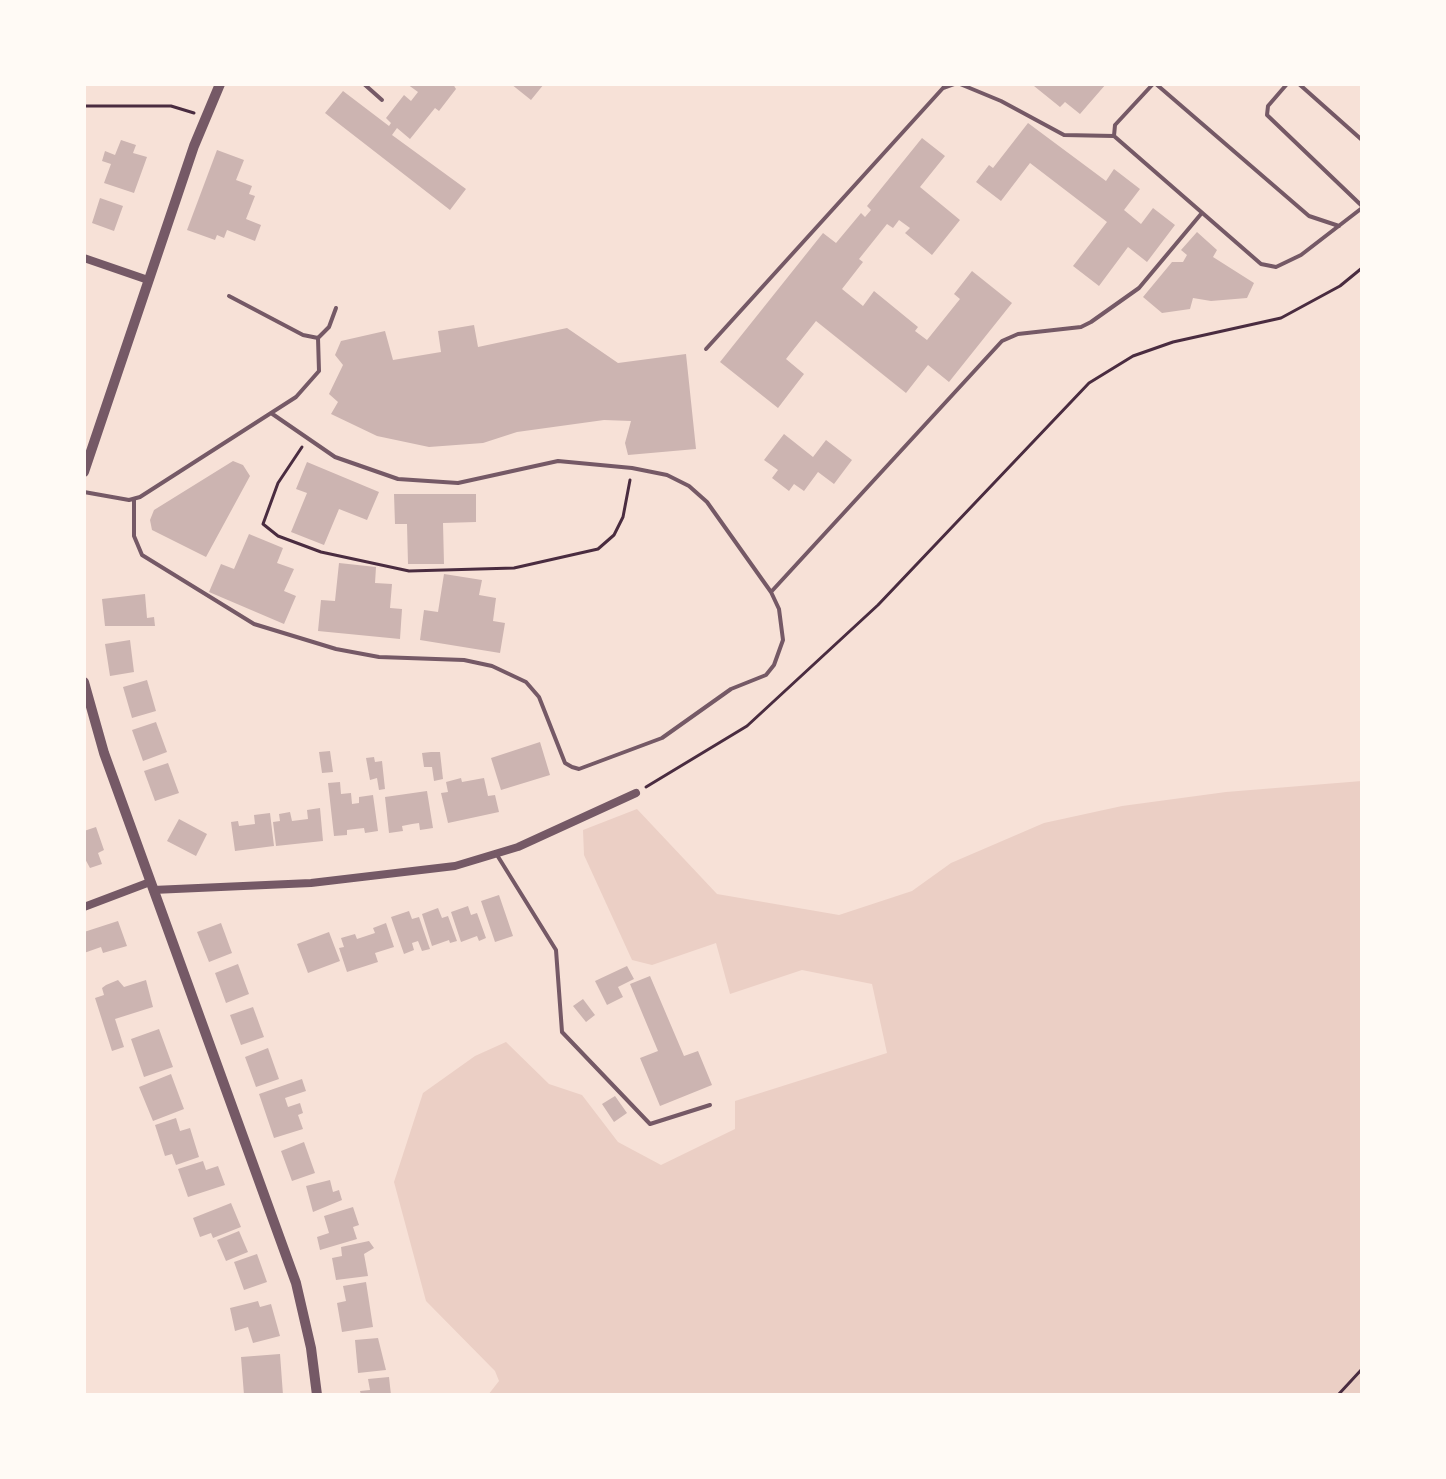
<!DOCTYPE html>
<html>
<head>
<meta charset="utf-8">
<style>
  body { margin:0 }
  #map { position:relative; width:1446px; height:1479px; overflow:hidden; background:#f7e1d7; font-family:"Public Sans",sans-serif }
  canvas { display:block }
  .frame { position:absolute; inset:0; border:86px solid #fffaf5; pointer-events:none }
</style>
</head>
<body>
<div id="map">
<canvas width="1446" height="1479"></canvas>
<div class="frame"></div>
</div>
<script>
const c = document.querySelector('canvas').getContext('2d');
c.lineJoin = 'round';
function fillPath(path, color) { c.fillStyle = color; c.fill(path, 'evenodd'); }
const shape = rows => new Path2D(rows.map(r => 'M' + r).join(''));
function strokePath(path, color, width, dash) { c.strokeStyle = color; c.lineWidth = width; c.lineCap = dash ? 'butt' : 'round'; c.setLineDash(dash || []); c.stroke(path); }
const green = shape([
  [1362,781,1362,1395,488,1395,499,1381,495,1371,426,1301,394,1182,423,1093,475,1056,506,1042,549,1084,582,1095,618,1142,661,1165,735,1129,735,1101,887,1053,872,984,802,970,730,994,716,943,652,965,632,960,584,855,583,830,637,809,717,894,839,915,912,891,951,863,1044,823,1122,806,1226,792]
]);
const building = shape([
  [407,84,453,84,456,89,439,111,435,108,410,139,397,128,392,135,466,189,450,210,325,113,343,91,389,126,391,123,386,118,404,95,411,101,418,92],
  [511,84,544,84,531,100],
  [1035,84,1106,84,1080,114,1065,102,1060,107,1034,86],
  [1028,123,1106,181,1114,169,1140,189,1124,210,1141,224,1153,208,1175,225,1147,262,1128,247,1099,286,1073,266,1107,222,1030,163,1001,201,976,182,989,165,993,168],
  [922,138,945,156,920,187,960,220,932,255,905,233,910,228,899,220,893,228,887,224,859,259,863,262,842,289,863,306,874,291,918,327,915,331,927,340,960,299,954,294,972,271,1012,303,949,382,928,365,906,393,816,321,786,359,804,374,778,408,720,362,823,233,836,243,861,213,865,217,871,210,867,206],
  [121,140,136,145,133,153,147,157,134,193,104,183,111,164,102,161,105,151,115,155],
  [217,150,244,160,236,180,252,186,249,194,255,196,246,219,261,225,255,241,227,230,224,238,217,235,215,240,187,230],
  [100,198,123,206,114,231,92,223],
  [1197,232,1217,250,1213,257,1254,283,1247,298,1211,301,1193,298,1190,309,1162,313,1143,297,1172,262,1183,262,1187,255,1181,250],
  [474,325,478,347,567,328,618,363,686,354,696,449,628,455,625,443,631,421,604,420,517,432,483,443,429,447,377,436,331,414,338,402,329,394,343,365,335,355,341,341,385,331,393,360,441,352,438,331],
  [784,434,813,457,826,440,852,460,834,484,818,472,804,491,794,484,789,491,772,478,778,470,764,460],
  [233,461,243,465,250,476,206,557,152,530,150,520,154,510],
  [307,462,379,492,367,520,339,509,324,545,291,532,307,493,296,489],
  [394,494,476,494,476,522,443,523,444,564,408,564,407,524,395,524],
  [249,534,283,548,277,563,294,569,284,591,296,596,284,624,209,592,221,564,234,569],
  [339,563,376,567,375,583,392,584,390,608,402,609,400,639,318,631,321,600,335,601],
  [444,574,482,580,479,595,496,598,493,621,505,623,500,653,420,640,424,610,438,612],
  [145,594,147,618,154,617,155,626,105,626,102,599],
  [130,640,134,672,110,676,105,644],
  [147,680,156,711,132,718,123,687],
  [156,722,167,752,143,761,132,730],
  [540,742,550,775,501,790,491,758],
  [330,751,333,772,322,773,319,752],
  [431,752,440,752,443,779,434,781,432,767,424,767,422,753],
  [374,757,375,762,382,761,385,789,379,790,377,778,370,780,366,758],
  [168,763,179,793,155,801,144,771],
  [461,778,462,782,484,778,488,796,495,795,499,812,448,823,441,793,448,792,446,782],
  [340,782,341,794,351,793,352,804,359,803,359,797,373,795,378,831,365,833,364,828,355,829,347,830,347,835,334,836,328,783],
  [427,791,433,828,420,830,419,823,412,824,402,826,403,831,389,833,385,797],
  [320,808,323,841,276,846,273,822,280,821,279,814,290,812,292,821,308,819,307,810],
  [270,813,274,846,235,851,231,822,238,821,239,826,255,824,254,815],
  [179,819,207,834,196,856,167,841],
  [96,827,104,850,98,853,102,864,90,868,84,857,84,831],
  [499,895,513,936,495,942,481,901],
  [468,906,471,915,477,913,486,938,479,941,477,936,461,942,451,912],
  [438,908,442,918,448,916,457,941,450,943,449,940,432,946,422,914],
  [409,911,412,919,419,917,430,949,422,951,418,941,412,943,414,950,404,954,391,917],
  [118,921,127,946,103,953,101,947,84,953,84,932],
  [221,923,232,953,209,962,197,932],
  [386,923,394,947,375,953,378,962,347,972,339,948,344,947,341,938,355,934,357,939,375,933,373,928],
  [329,932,340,961,308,973,297,944],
  [238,964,249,994,226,1003,215,973],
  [627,966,634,979,618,987,623,997,607,1005,595,981],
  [650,976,684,1056,698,1051,712,1085,660,1106,640,1058,658,1051,630,984],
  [118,980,124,987,146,980,153,1007,115,1019,124,1047,112,1051,95,998,104,995,102,988,106,985],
  [583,999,595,1015,586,1022,573,1006],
  [253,1007,264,1037,241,1045,230,1015],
  [159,1029,173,1067,144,1077,131,1039],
  [268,1048,279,1079,256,1087,245,1057],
  [171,1074,184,1109,153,1121,139,1087],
  [302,1079,306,1091,285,1098,288,1107,300,1103,303,1113,298,1115,303,1129,274,1138,259,1094],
  [615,1096,627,1113,614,1122,602,1104],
  [176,1118,180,1131,190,1128,199,1157,176,1165,172,1154,165,1156,155,1125],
  [304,1142,315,1173,292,1181,281,1151],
  [203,1161,206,1170,218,1166,225,1185,188,1197,178,1169],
  [330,1180,333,1192,339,1190,342,1200,313,1212,306,1186],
  [231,1203,241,1227,213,1238,211,1233,200,1237,193,1218],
  [353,1207,359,1225,353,1227,357,1239,320,1250,317,1237,329,1233,324,1216],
  [239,1231,248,1252,226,1261,217,1240],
  [369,1241,374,1248,364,1254,368,1276,336,1280,332,1258,342,1256,341,1247],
  [257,1254,267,1282,244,1290,234,1262],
  [366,1282,373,1327,342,1332,337,1303,346,1301,343,1286],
  [258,1301,260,1307,271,1304,280,1336,253,1343,248,1327,235,1331,230,1308],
  [378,1338,386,1370,358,1373,355,1340],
  [280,1354,283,1395,244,1395,241,1357],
  [389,1377,391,1395,361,1395,360,1391,370,1390,368,1379]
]);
const path = shape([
  [84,106,171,106,194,113],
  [302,447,278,483,263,524,278,536,321,552,409,571,514,568,598,549,614,535,623,517,630,480],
  [646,787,747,726,878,605,1089,383,1133,356,1173,342,1281,318,1340,286,1362,268],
  [1338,1395,1362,1369]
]);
const service = shape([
  [364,84,382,100],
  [960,84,1001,101,1064,135,1114,136],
  [1153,84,1115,125,1114,136,1261,264,1276,267,1301,255,1362,208],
  [1156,84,1309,216,1339,226],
  [1287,84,1268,106,1267,115,1362,206],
  [1299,84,1362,140],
  [229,296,303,335,318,338],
  [318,338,329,327,336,308],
  [706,349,943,88,954,84],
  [84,492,129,500,140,497,296,397,319,371,318,338],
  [134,500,134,536,142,555,254,624,336,649,379,657,464,660,492,666,526,682,539,697,565,763,572,767,579,769,662,738,731,689,766,675,774,665,783,640,779,609,771,592,707,502,689,486,667,475,632,468,558,461,458,483,398,479,335,457,271,413],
  [771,592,1002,341,1018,334,1081,327,1091,322,1139,288,1201,214],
  [497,855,556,950,562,1032,650,1124,710,1105]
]);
const minor = shape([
  [84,258,148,280],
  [153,890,311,883,455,866,518,847,636,793],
  [84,907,150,882]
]);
const tertiary = shape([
  [84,472,194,146,220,84],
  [84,682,104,753,296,1283,311,1348,317,1395]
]);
fillPath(green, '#ebcfc5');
fillPath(building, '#ccb4b1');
strokePath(path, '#4a2c40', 3);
strokePath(service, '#755966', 4);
strokePath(minor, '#755966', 8);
strokePath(tertiary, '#755966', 10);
</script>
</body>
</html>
